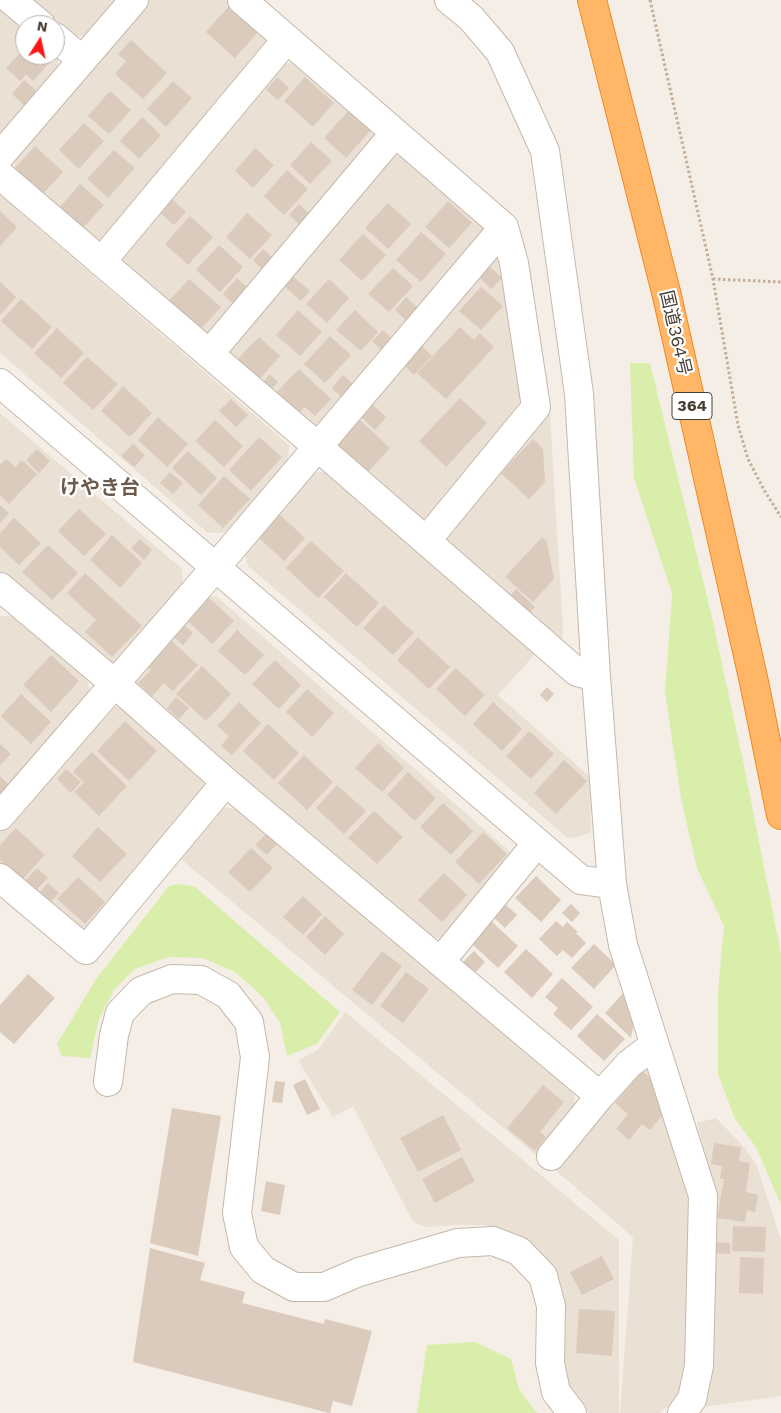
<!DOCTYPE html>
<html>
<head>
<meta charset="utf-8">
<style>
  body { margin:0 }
  #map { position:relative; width:781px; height:1413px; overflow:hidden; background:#f5eee6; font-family:"Work Sans",sans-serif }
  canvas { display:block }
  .north { position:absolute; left:15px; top:15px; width:50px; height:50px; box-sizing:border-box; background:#fff; border:1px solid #b6b2ae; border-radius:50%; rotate:10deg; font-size:14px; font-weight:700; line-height:20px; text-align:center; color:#493e34 }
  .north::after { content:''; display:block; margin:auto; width:18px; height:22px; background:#ff1513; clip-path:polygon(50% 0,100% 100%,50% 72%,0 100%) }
</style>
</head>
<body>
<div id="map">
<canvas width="781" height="1413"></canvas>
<div class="north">N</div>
</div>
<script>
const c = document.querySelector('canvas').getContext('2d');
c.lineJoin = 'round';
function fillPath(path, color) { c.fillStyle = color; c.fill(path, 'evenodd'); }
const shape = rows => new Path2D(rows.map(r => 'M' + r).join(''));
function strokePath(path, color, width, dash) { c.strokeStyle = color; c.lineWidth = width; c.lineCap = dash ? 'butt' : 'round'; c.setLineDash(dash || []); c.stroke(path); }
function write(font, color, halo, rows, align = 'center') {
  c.font = font + ' "Work Sans","Noto Sans JP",sans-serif'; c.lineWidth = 4.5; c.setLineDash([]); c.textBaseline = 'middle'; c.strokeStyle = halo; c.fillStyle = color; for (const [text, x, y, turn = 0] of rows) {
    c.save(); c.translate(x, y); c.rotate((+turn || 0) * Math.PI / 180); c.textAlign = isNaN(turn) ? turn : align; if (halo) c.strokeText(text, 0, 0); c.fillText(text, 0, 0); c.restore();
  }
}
const residential = shape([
  [29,0,119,0,88,36,73,36],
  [149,0,226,0,265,34,265,48,103,240,89,241,17,182,13,156],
  [0,5,25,27,25,55,58,56,59,72,0,136],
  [285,63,301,63,377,128,376,140,211,333,198,335,124,271,121,252],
  [407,155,483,221,483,233,321,426,304,426,229,363,227,345,392,156],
  [0,195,289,445,288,461,228,532,208,533,0,353],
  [492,258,502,260,524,408,430,519,415,520,336,454,337,437],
  [550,411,556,519,563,626,562,647,447,546,447,532],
  [0,413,182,569,183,586,120,662,104,663,0,573],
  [324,472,535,654,498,695,589,776,591,832,579,837,568,838,248,566,243,549,308,473],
  [203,595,217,597,508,850,512,862,448,937,432,939,137,691,134,676],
  [0,616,14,616,88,678,89,691,0,799],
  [121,706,206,776,207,793,90,930,76,931,0,866,0,832,109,707],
  [224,808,240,809,574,1094,575,1108,536,1155,181,859],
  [345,1012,619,1240,619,1413,589,1413,575,1400,566,1385,527,1242,509,1231,484,1225,458,1225,427,1227,413,1222,353,1106,333,1117,298,1060,318,1050],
  [643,1066,654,1069,691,1193,685,1368,681,1388,674,1401,660,1413,620,1413,633,1237,554,1169],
  [716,1118,745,1148,757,1166,781,1240,781,1396,702,1407,709,1387,710,1363,714,1193,697,1123]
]);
const green = shape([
  [630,363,650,363,711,613,745,770,781,954,781,1205,756,1147,735,1119,718,1074,718,991,724,926,697,868,681,799,665,692,672,594,634,478],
  [180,884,195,887,340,1012,317,1044,287,1056,280,1023,263,997,235,972,203,958,168,957,135,969,114,990,99,1019,90,1058,62,1056,57,1044,96,979,169,886],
  [475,1342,511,1359,519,1389,537,1413,417,1413,427,1345]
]);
const building = shape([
  [229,6,258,32,235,58,206,32],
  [131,40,167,73,143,99,115,74,126,61,118,54],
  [25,48,25,55,46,55,52,60,33,81,26,74,20,81,6,68],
  [277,77,289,88,278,100,266,90],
  [305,77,334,103,313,127,284,101],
  [24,80,38,92,25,106,12,94],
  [173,81,192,98,166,127,147,109],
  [110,91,131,110,109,134,88,116],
  [349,110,371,130,346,158,324,138],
  [142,117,161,135,139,159,120,141],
  [84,123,104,141,79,169,59,150],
  [311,142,332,161,310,184,290,165],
  [35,146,63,172,43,194,15,168],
  [255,148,274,165,253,188,235,171],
  [114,150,135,168,108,198,87,179],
  [287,170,308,189,284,215,264,196],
  [80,184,104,205,80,231,57,210],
  [172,199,186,212,174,225,160,213],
  [448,201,472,223,449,248,425,227],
  [388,203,411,224,388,249,365,228],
  [299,204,312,216,302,227,289,215],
  [0,211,17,227,0,246],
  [247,213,272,235,250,259,226,237],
  [190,216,213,237,188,265,165,244],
  [421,232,446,254,421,282,396,260],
  [363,234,386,255,362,281,339,260],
  [219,245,243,267,220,292,196,270],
  [263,249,274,259,264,271,253,260],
  [489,266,502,278,491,289,479,277],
  [393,268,413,286,389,312,368,294],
  [294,277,310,291,301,301,285,287],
  [237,278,249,289,234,305,223,294],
  [189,279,221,307,199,331,167,303],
  [329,279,349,298,327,323,306,304],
  [0,282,16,297,0,315],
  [481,287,503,306,481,330,459,311],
  [406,297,420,310,408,322,395,310],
  [21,299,52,327,32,349,1,321],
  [298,310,322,332,300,356,276,335],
  [355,310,378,332,361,351,336,330],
  [460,327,474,340,480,333,494,347,446,399,417,373],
  [57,328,84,353,61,378,34,353],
  [383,330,393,340,383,351,372,341],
  [330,336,351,355,325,383,304,364],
  [259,337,280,356,257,382,235,362],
  [421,345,432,356,414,375,403,364],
  [87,357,118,384,93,410,63,383],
  [299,369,331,399,315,416,305,407,297,415,275,394],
  [270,374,278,382,269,392,260,385],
  [343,375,354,385,342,398,332,388],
  [123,386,152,413,130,437,101,411],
  [460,398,487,423,446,467,419,441],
  [231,399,248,415,236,427,219,411],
  [373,405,386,417,375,430,361,417],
  [158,417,188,444,167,467,138,440],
  [215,420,243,446,224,467,195,441],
  [360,420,390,448,367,473,337,445],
  [259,437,282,457,251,491,229,470],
  [533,439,543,449,545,482,529,499,501,473],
  [133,444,145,455,134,467,121,456],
  [37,449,50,461,39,473,26,460],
  [188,451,217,478,201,495,172,468],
  [6,459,15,467,22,460,37,474,9,504,0,495,0,465],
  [170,472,183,483,173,494,160,483],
  [224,476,250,499,223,528,198,505],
  [0,505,9,513,0,523],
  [79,509,106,534,84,556,58,531],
  [278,513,305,538,284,561,257,536],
  [14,518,41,543,19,565,0,547,0,533],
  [112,535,142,563,120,588,90,560],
  [542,537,547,542,554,579,533,602,505,577],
  [140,539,152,550,144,560,131,548],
  [311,541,344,571,318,598,286,568],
  [48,545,78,573,52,600,22,572],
  [85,573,142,626,112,657,85,632,96,620,67,593],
  [346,573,379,603,357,627,324,597],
  [516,589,535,607,525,617,507,600],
  [208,597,234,621,212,644,187,620],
  [384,605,414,633,393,655,363,628],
  [181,622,193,633,183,645,170,634],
  [237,630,264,655,245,675,218,651],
  [167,637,198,665,173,691,164,683,152,696,138,683,151,670,143,663],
  [418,637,450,667,429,689,397,660],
  [51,655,79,681,51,712,23,685],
  [275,660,301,685,279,709,252,684],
  [202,666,231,694,206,721,176,694],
  [456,668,485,695,465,716,436,689],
  [547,687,554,694,547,702,540,695],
  [307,689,334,713,312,737,286,712],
  [21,694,51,722,31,744,1,716],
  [176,697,189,708,179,719,167,708],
  [239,702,261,723,232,755,221,746,229,736,217,726],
  [493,702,522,729,502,751,473,724],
  [125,721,157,751,129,781,97,751],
  [268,724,299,753,274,780,243,751],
  [529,731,554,754,531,779,506,756],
  [378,743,404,768,382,792,355,768],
  [0,744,11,754,0,765],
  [92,752,127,786,99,816,74,792,84,782,73,772],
  [304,755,333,782,307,810,278,783],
  [564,760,587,781,556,814,534,793],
  [66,769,81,782,71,793,57,779],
  [408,772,436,798,415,821,387,795],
  [0,776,10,786,0,796],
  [337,785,366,811,344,834,316,808],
  [443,803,473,831,451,855,420,827],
  [374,811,403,837,377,864,348,838],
  [98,827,127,854,100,882,72,856],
  [16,828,45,855,22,880,0,860,0,845],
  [483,832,507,854,479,884,455,862],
  [267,833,278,843,267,855,255,845],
  [251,848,273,868,250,892,228,872],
  [37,868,48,878,34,892,24,882],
  [444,873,467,895,442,922,418,900],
  [536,876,561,900,541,922,515,898],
  [78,877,105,902,85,924,57,899],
  [48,883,59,893,47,906,36,896],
  [303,896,322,914,303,935,283,917],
  [504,903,517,915,505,928,492,916],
  [571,904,580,913,572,922,562,913],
  [325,916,344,934,325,955,306,937],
  [489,919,518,946,498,968,469,941],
  [556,921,563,927,567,922,578,932,576,933,586,943,572,958,563,950,557,956,539,939],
  [594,944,616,965,594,989,571,968],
  [526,949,553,974,532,998,504,972],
  [382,951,402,966,372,1005,352,990],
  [474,951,485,962,474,974,462,963],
  [406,972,429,989,403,1023,380,1006],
  [28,974,55,998,14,1044,0,1032,0,1005],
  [562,978,593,1007,571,1030,553,1014,558,1008,545,997],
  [625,991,634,1023,631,1038,605,1013],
  [597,1014,625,1039,604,1061,577,1036],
  [642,1071,652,1079,663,1114,650,1130,642,1124,629,1140,616,1129,628,1114,615,1103],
  [305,1079,320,1109,307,1115,293,1085],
  [275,1081,285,1082,282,1103,272,1102],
  [543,1085,564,1102,540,1132,546,1137,535,1151,507,1128],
  [172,1108,221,1116,198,1256,150,1243],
  [443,1115,461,1150,418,1172,400,1138],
  [714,1143,741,1147,739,1161,750,1163,746,1192,758,1195,755,1212,747,1210,745,1222,717,1218,724,1179,720,1179,722,1166,711,1164],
  [462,1157,475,1181,435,1203,422,1179],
  [266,1181,285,1185,280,1215,261,1211],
  [733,1226,766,1227,765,1252,732,1251],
  [715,1242,730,1243,730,1254,715,1253],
  [150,1248,205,1263,200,1280,245,1292,242,1303,324,1324,325,1319,372,1331,352,1406,333,1401,330,1413,329,1413,133,1362],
  [602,1256,614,1279,582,1295,570,1272],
  [740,1257,764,1258,763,1294,739,1293],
  [579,1309,615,1311,612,1356,576,1353]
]);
const path = shape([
  [650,0,713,279,738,425,748,459,764,490,781,517],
  [713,279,781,282]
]);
const minor = shape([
  [11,0,41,25],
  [449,0,471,18,500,52,545,151,579,394,596,677,612,884,623,945,703,1196,699,1366,692,1399,682,1413],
  [55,37,82,60],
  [0,156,134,0],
  [0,175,318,447,577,672,596,677],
  [101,262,287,39],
  [209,354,395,133],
  [0,383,581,880,612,884],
  [426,541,536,407,514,263,504,227],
  [0,587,114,683,226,782,600,1096,629,1064,654,1045],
  [0,816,215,568,504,227,242,0],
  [0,878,86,950,226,782],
  [440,962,537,843],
  [108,1082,114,1035,120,1013,141,991,172,979,201,980,228,995,249,1022,255,1057,237,1213,244,1247,263,1270,294,1287,324,1287,359,1272,458,1243,493,1241,519,1251,543,1276,551,1306,550,1363,556,1392,572,1413],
  [551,1156,600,1096]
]);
const highway = shape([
  [592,0,667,296,754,682,781,815]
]);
const shields = [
  [692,406,40]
];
const shieldNames = [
  ["364",692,406]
];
const streetNames = [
  ["国道364号",675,333,77]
];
const quarterNames = [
  ["けやき台",100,488]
];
fillPath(residential, '#eae0d4');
fillPath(green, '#d9eeaa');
fillPath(building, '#dbcbbd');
strokePath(minor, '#c5b8ab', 30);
strokePath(highway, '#ef8826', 30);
strokePath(path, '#c5ae97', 3, [2.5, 2.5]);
strokePath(minor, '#fff', 28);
strokePath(highway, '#ffb767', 28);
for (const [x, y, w] of shields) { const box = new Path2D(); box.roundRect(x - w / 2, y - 13.5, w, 27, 4); c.fillStyle = '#fff'; c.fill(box); strokePath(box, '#493e34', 1); }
write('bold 16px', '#493e34', null, shieldNames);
write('18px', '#493e34', '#fff', streetNames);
write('bold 20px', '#6d5a4a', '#fff', quarterNames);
</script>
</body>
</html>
